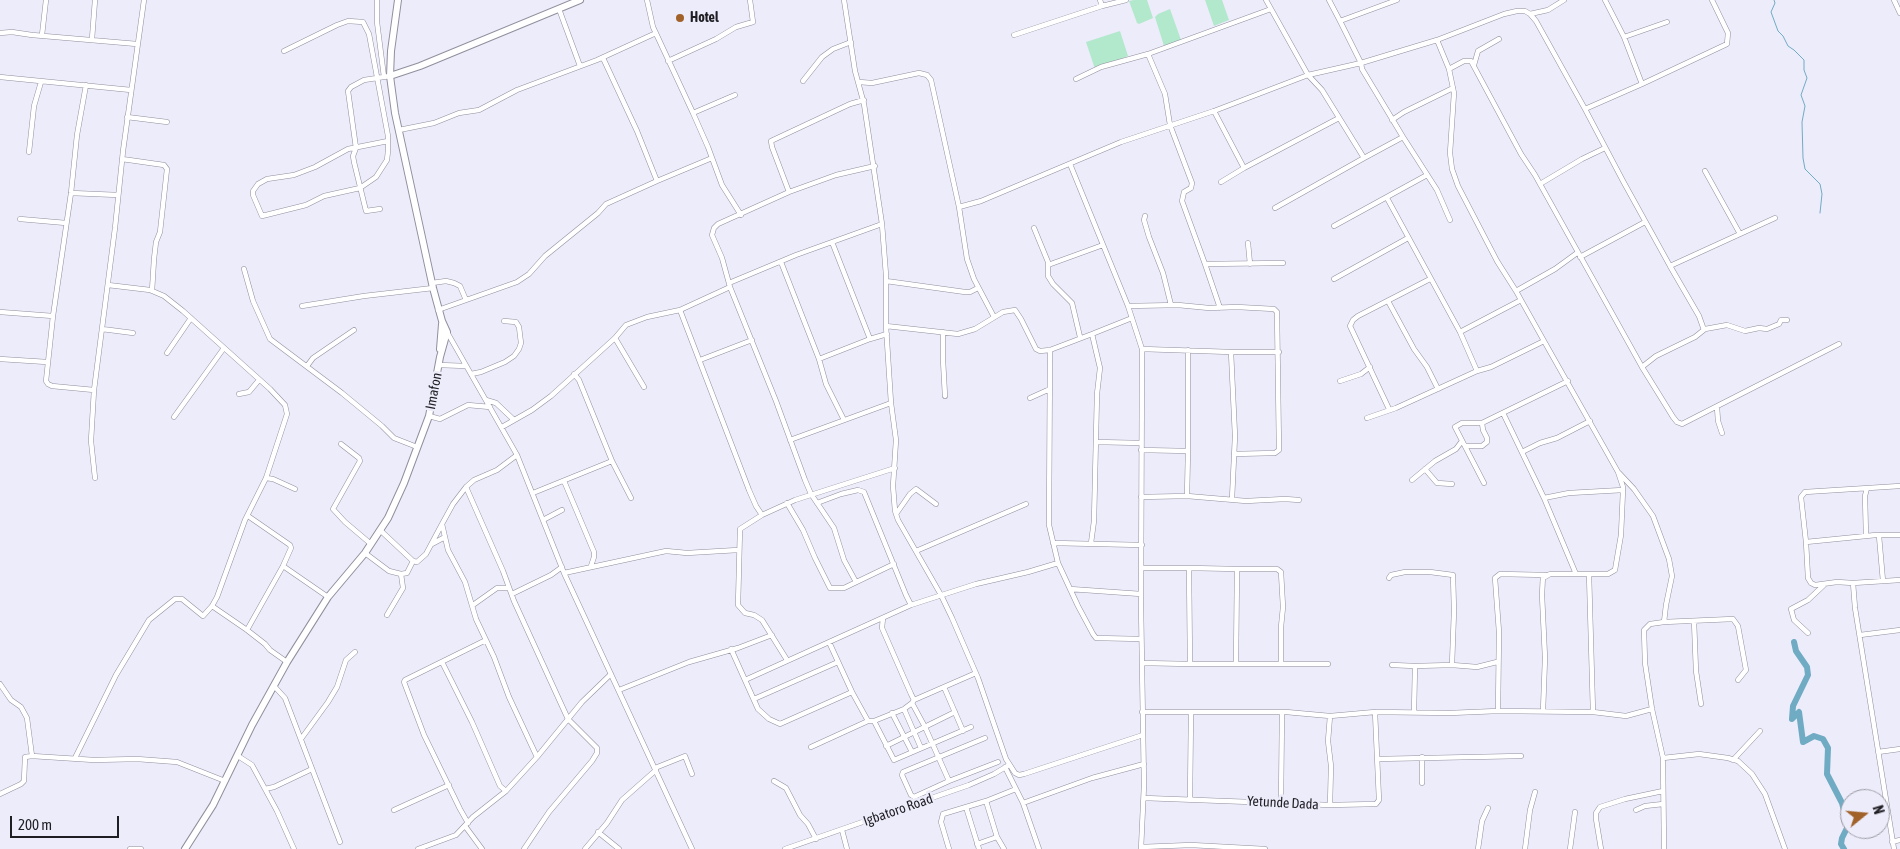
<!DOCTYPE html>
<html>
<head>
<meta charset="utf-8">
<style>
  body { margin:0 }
  #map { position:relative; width:1900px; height:849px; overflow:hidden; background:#edecfa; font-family:"Asap Condensed",sans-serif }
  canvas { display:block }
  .north { position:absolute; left:1840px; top:789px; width:50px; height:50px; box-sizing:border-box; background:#edecfa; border:1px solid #9b9aa4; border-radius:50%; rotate:73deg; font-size:14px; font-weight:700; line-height:20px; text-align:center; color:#1f1e23 }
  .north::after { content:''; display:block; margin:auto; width:18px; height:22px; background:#a1622a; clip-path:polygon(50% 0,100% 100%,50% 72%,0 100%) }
  .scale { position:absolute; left:10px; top:816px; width:109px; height:22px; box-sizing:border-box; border:2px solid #1f1e23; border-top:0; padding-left:6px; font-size:15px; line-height:18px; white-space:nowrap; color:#1f1e23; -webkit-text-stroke:4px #edecfa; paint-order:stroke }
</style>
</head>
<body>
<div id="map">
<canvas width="1900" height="849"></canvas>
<div class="north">N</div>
<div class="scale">200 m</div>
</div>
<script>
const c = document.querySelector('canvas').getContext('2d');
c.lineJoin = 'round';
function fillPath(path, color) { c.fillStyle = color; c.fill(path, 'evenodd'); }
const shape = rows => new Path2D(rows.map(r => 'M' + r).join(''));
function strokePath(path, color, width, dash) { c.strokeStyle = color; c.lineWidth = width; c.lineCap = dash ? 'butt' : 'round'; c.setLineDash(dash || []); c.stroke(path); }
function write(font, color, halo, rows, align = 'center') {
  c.font = font + ' "Asap Condensed",sans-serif'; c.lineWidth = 5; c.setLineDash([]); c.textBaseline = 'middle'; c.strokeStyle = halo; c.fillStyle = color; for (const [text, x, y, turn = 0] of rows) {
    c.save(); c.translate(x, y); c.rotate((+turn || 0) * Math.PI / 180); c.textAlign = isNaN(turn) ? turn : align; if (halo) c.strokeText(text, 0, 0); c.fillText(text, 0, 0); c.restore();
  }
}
const green = shape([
  [1134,0,1147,0,1153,18,1139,24,1137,23,1129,1],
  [1205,0,1222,0,1229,20,1214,26],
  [1170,9,1181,40,1164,46,1155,17,1158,14],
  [1120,31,1128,56,1095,69,1086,42]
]);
const stream = shape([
  [1774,0,1775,3,1771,12,1778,31,1783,36,1788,46,1794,50,1804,60,1804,70,1807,78,1801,95,1805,106,1802,122,1803,158,1805,169,1820,184,1822,194,1820,213]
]);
const river = shape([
  [1794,642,1796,651,1807,667,1808,675,1793,706,1792,719,1799,712,1803,742,1814,736,1823,739,1828,748,1827,774,1842,803,1848,826,1842,838,1841,844,1844,849]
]);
const street = shape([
  [377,0,377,22,384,77],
  [647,0,653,27,693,113,735,95],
  [844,0,855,71,864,104,882,224,886,275,886,326,891,403,896,440,893,486,895,511,898,520,941,595,952,618,978,678,1006,759,1015,773,1019,775,1024,774,1143,735],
  [1100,0,1102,6,1126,0],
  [1329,0,1340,21],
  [1397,0,1340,21,1361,63,1308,75,1322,90,1364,158,1403,137],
  [1564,0,1548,10,1530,14,1536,21,1585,109,1623,181,1670,266,1775,218],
  [1605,0,1624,37,1667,22],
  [1894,0,1900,13],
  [559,9,580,66],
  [1530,14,1525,11,1517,11,1504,14,1437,40,1449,69,1464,61,1471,61,1521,154,1535,175,1642,367,1656,356,1695,337,1705,329,1727,325,1745,331,1759,328,1767,329,1779,324,1781,320,1787,320],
  [0,33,12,32,32,35,137,44],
  [42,35,46,0],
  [1014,35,1102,6],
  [1624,37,1642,84,1727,44,1728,33,1712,0],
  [92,39,95,0],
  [1437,40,1361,63,1362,69,1403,137,1437,190,1450,220],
  [284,51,337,25,348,21,363,22,369,34,388,136,388,151,387,160,376,177,360,188,324,196,306,205,262,216,253,195,253,191,258,184,267,179,294,175,315,167,348,149,388,141],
  [1148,54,1271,9],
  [668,61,716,39,736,27,753,22,750,0],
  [1474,65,1478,51,1499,39],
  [1449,69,1454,93,1450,153,1452,169,1458,186,1497,261,1516,291],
  [0,77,131,90],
  [1076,79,1101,67,1148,54,1165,94,1170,125,1192,183,1191,188,1184,192,1182,201,1205,264,1283,263],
  [803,81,822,57,833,49,851,42],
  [859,82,872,83,919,73,927,75,931,80,959,207,967,259,974,279,994,317],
  [86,85,77,135,71,193,53,316,46,381,48,384,52,386,94,390],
  [1585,109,1642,84],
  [1214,111,1244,168],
  [693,113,708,147,722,185,741,215],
  [127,117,167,122],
  [1392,120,1404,112,1453,88],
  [399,130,434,123,459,113,479,110,517,90,597,60,656,33],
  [29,152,34,106,41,82],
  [122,159,164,165,167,169,160,232,156,242,154,259,152,291],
  [1070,164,1128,306,1142,349,1141,605,1144,785,1141,849],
  [1705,171,1740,234],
  [657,181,712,158],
  [1221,182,1244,168,1339,118],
  [1540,184,1582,159,1605,148],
  [789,192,772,147,771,141,850,104,864,100],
  [71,193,118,195],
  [1387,198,1460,332],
  [959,207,981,201,1121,142,1214,111,1308,75,1266,0],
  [1275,208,1364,158],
  [380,209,366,211,354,162,353,156,356,148,348,91,351,87,364,80,390,76],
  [1145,216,1144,220,1149,237,1163,273,1171,305],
  [20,219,66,223],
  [1334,226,1427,175],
  [1034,228,1048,262,1048,276,1053,284,1072,303,1080,337],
  [832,242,870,339],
  [1248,243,1250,264],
  [1580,257,1645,222],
  [781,262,819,359,826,384,844,420],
  [1205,264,1220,308],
  [1048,265,1103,245],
  [1670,266,1699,316,1704,330],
  [244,269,253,301,270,339,342,393,382,426,394,438,417,447],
  [1334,279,1408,238],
  [886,281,965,292,970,292,978,288],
  [432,283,446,281,454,283,460,286,466,300],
  [729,283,796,255,882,224],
  [730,287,680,310,749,490,756,506,762,515],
  [1521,300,1516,291,1555,269,1577,253],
  [1388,301,1414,349,1427,367,1438,389],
  [302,306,364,296,433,288],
  [1128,306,1178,305,1209,308,1237,307,1274,309,1277,312,1279,450,1275,453,1234,454],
  [438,310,517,282,529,274,545,256,598,213,606,204,657,181,637,131,603,58],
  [0,312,53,316],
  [886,326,958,334,975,329,1003,312,1015,310,1021,319,1036,349,1040,351,1050,350,1092,334,1100,368,1097,394,1094,521,1091,543],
  [102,329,133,333],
  [447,332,517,455,564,573,692,849],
  [943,332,943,360,945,396],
  [1092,334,1132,318],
  [615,338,644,387],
  [1142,349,1231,352,1279,352],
  [1050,350,1049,525,1058,563,1078,606,1093,634,1096,638,1141,639],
  [1231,352,1235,436,1232,499],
  [167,353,191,318],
  [0,359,47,362],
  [819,359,870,339,887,334],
  [700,360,752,340],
  [439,365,466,366],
  [307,366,313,358,354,330],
  [1642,367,1673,417,1677,422,1682,424,1839,344],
  [1477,371,1460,332,1521,300,1544,341],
  [471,374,481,372,505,362,514,356,519,349,521,343,519,327,516,322,504,321],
  [574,374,579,380,612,461,631,498],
  [1340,381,1361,374,1370,367],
  [239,394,249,392,259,380],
  [1030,398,1050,389],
  [486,400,496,403,514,420],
  [1717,407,1718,421,1722,433],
  [1389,409,1350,326,1353,320,1358,316,1430,279],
  [1503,413,1544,498],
  [429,416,440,419,468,405,490,407],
  [174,417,224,348],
  [1367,418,1396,408,1477,371,1491,367,1544,341,1618,472,1623,487,1623,490,1569,493,1544,498,1576,574,1550,574,1545,577,1543,575,1542,595,1545,658,1543,711],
  [502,427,532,410,551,396,615,338,626,325,647,317,680,310],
  [790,440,891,403],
  [1096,442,1141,443],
  [341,444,359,458,360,461,333,509,345,522,371,544],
  [1465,446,1482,446,1487,442,1487,438,1483,430,1482,423],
  [1141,450,1188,451,1188,350],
  [1522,452,1540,443,1557,438,1590,421],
  [517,455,497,470,474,480,466,487,503,571,514,601,568,719,597,748,597,753,592,761,549,812,524,849],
  [1425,469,1437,483,1452,484],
  [1619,473,1634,489,1653,516,1669,559,1672,576,1666,605,1664,622],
  [95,478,91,441,94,390,115,228,123,151,144,0],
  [266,478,273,479,295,489],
  [1412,480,1435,461,1456,449,1462,441],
  [564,481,594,552,594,557,591,566],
  [1484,483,1455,427,1462,423,1482,423,1568,381],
  [1900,486,1805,492,1801,497,1806,542,1808,578,1811,583,1815,585,1837,582,1853,583,1900,580],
  [466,487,453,504,442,524,448,550,465,582,476,619,494,657,509,697,537,757],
  [533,493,612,461],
  [1187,496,1246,501,1285,499,1299,500],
  [1141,497,1187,496,1188,451],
  [787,503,803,530,815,558,830,588,844,588,894,564],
  [817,503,841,494,858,490,864,492,906,595,911,605],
  [896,514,910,494,916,489,936,504],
  [543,520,562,510],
  [381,531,413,561,417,562,426,554,442,524],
  [1866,536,1865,496,1867,488],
  [1879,536,1883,581],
  [1806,542,1876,535,1900,535],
  [1053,543,1142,545],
  [432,544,445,537],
  [916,551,1026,504],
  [365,553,389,571,401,574,407,573,413,561],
  [283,566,328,597],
  [1189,568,1237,569,1236,664],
  [1237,569,1277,569,1281,572,1283,607,1281,627,1281,664],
  [564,573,666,551,687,553,738,550],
  [1576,574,1608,574,1615,570,1621,535,1623,490],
  [1589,574,1593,712],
  [1389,578,1391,575,1405,572,1430,572,1453,575,1454,611,1452,665],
  [856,582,844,560,834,528,811,494,805,480,776,401,730,287,722,258,712,235,714,228,718,224,789,192,836,175,875,166],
  [1853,583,1855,608,1894,849],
  [1070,589,1141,594],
  [512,594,551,575,562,567],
  [473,605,497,588,509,588],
  [212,606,247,630,265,644,270,650,287,662],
  [387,615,403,588,401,574],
  [883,618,882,628,911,694,914,700,912,703,925,727,949,781],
  [1694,621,1696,671,1701,704],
  [247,630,283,566,291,548,290,545,248,516],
  [1808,633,1794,620,1791,609,1808,600,1824,585],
  [1860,635,1900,630],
  [829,642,852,692,868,721,874,721,904,709,912,703],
  [731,649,758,709,769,719,780,724,852,692],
  [787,660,762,620,754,615,745,613,738,605,740,529,762,515,795,500,895,468],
  [442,662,472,722,500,786,506,791],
  [1142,663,1190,664,1189,568,1142,568],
  [1190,664,1328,664],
  [1392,665,1415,666],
  [745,680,911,605,976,584,1028,572,1058,563],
  [0,684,11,700,21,707,27,718,32,756],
  [274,686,285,698,340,842],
  [944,687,963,731],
  [619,690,689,662,738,648,772,635],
  [754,699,838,662],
  [914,700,976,673],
  [904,709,921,748],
  [1498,711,1499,632,1495,578,1500,574,1546,575],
  [1142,712,1286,712,1330,716,1375,712,1450,713,1498,711,1593,712,1626,716,1652,709],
  [1414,712,1415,666,1452,665,1477,667,1497,662],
  [892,713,912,752],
  [1330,716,1328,741,1331,766,1330,805],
  [874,721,894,760,971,727],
  [985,738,903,772,902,775,911,795,914,797,949,781,998,762],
  [301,739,328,702,337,687,346,660,355,652],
  [886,746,955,712],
  [811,747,868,721],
  [1878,752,1900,749],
  [238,756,252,765,277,811,294,849],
  [75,758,116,675,149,620,175,599,182,599,203,616,212,606,217,597,245,520,266,478,287,414,285,405,270,389,183,311,164,296,150,290,108,285],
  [1663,758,1699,754,1728,758,1738,761,1752,774,1765,794,1785,849],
  [1378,759,1521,756],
  [1733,760,1760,731],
  [1005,767,1023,803,1039,849],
  [655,768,685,756,692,774],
  [774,781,786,788,800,815,808,824,816,839],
  [1422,783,1422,757],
  [265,789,274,787,312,769],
  [0,794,21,784,24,781,25,757,32,756,94,760,137,759,177,762,225,781],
  [1144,798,1330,805,1376,804,1379,800,1375,712],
  [1190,799,1191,712],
  [986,801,997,837,1004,849],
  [1281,802,1282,712],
  [1023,803,1092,778,1144,764],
  [966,807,979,849],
  [394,810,449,785],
  [1636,810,1645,806,1663,804],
  [468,823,460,809,424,735,404,682,405,680,486,640],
  [465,826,482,849],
  [842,830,847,849],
  [598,832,619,849],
  [1892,842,1900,840],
  [977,844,997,837],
  [1141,847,1191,845,1265,849],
  [130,849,141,849],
  [418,849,456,835,473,817,506,791,537,757,582,702,611,674],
  [585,849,607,823,622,800,656,770],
  [785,849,969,785,994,774,1009,765],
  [949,849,941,822,943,814,986,801,1016,789],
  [1478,849,1482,821,1488,808],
  [1525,849,1530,810,1535,792],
  [1570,849,1575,812],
  [1601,849,1596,819,1596,813,1600,807,1625,799,1663,791],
  [1664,849,1663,758,1652,709,1645,663,1644,630,1650,624,1664,622,1733,619,1738,626,1746,670,1738,680]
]);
const secondary = shape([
  [390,76,420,66,580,0],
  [440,349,442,324],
  [185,849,213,805,252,725,287,662,328,597,365,553,388,518,404,483,429,416,440,357,447,332,442,321,433,288,395,113,390,76,391,51,398,0]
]);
const markers = [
  [680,18,5,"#a1622a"]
];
const poiNames = [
  ["Hotel",690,18]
];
const streetNames = [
  ["Imafon",434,391,-79],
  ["Yetunde Dada",1283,803,3],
  ["Igbatoro Road",898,810,-19]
];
fillPath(green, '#b2e8cc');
strokePath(stream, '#70abc4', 1);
strokePath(river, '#70abc4', 6);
strokePath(street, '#908f9d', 5.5);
strokePath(secondary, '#908f9d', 8);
strokePath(street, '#fff', 4.5);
strokePath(secondary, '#fff', 6);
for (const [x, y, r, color] of markers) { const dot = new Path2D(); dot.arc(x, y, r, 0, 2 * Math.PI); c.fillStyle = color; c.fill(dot); strokePath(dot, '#edecfa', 2); }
write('bold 14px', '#1f1e23', '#edecfa', poiNames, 'left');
write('14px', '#1f1e23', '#edecfa', streetNames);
</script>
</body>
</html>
